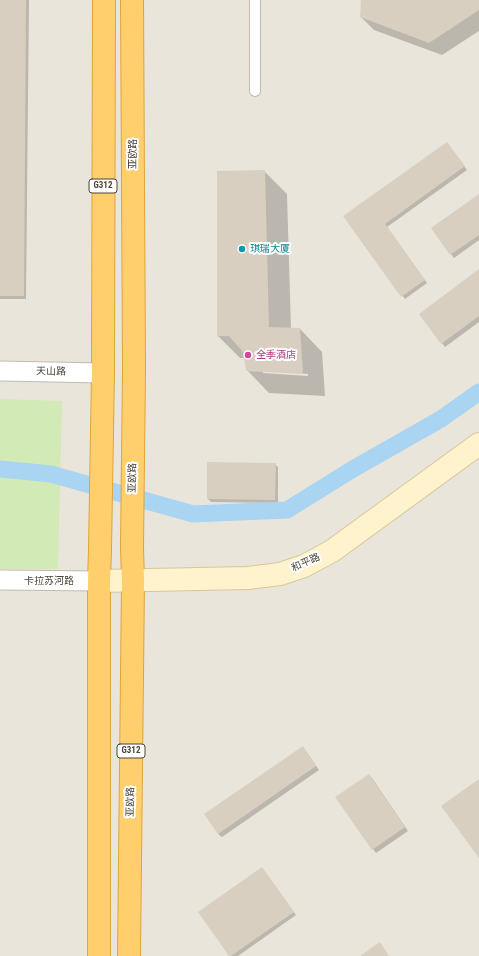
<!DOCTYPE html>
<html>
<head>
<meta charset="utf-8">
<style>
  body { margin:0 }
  canvas { display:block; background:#f6f3ec }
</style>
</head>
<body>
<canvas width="479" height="956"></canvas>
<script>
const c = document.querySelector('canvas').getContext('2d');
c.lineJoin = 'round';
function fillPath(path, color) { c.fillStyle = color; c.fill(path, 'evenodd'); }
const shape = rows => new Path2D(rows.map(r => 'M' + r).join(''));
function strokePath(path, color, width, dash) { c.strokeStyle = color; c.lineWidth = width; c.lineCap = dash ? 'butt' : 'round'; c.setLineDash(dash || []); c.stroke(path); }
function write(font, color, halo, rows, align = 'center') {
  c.font = font + ' "Roboto Condensed","Noto Sans SC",sans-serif'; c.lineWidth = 4; c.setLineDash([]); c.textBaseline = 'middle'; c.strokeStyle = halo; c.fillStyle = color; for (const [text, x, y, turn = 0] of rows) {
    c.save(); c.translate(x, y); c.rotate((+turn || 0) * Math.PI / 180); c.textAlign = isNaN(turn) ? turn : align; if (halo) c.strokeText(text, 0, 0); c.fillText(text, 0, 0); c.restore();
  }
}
const residential = shape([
  [0,0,479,0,479,956,0,956]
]);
const green = shape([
  [0,399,62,401,58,569,0,569]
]);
const shadow = shape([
  [0,0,29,0,26,299,0,299],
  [362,0,479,0,479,31,442,55,374,30,361,17],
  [447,143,467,170,387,227,427,283,405,299,344,217],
  [264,171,287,194,291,329,300,329,322,352,325,396,269,393,247,370,245,358,240,358,218,336],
  [263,371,308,374,308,376,263,373],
  [479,195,479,240,454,258,432,228],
  [479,270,479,322,445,347,420,314],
  [208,463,275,464,278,467,278,503,211,502,208,499],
  [306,751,319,770,222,837,218,834],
  [369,775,372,778,408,831,376,853,373,849],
  [265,872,296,915,238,956,231,956]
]);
const canal = shape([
  [0,469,51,474,193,514,287,510,353,469,441,419,479,392]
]);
const building = shape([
  [0,0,26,0,24,296,0,296],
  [361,0,479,0,479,10,429,43,360,17],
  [447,142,465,166,385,224,425,280,401,297,343,216],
  [265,170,269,327,300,328,303,374,246,371,243,352,229,336,217,336,217,171],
  [479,194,479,235,450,255,431,228],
  [479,269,479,316,441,344,419,314],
  [207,462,276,463,275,500,207,499],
  [303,746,316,766,218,834,204,814],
  [369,774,405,827,372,850,335,797],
  [479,779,479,858,441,806],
  [262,867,294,912,231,956,229,956,198,912],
  [380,942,389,956,360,956]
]);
const lane = shape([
  [255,91,255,0]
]);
const street = shape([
  [0,371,103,373],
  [0,580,99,581]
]);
const secondary = shape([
  [99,581,248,578,280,574,304,566,332,551,479,444]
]);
const highway = shape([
  [99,956,99,581,100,550,103,373,104,0],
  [129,956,133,581,132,547,134,369,132,0]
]);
const markers = [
  [242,249,4,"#0f9aa8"],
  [248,355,4,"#d1479c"]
];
const shields = [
  [103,186,28],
  [131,751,28]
];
const shieldNames = [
  ["G312",103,186],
  ["G312",131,751]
];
const streetNames = [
  ["亚欧路",133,154,-90],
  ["天山路",51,372,1],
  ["亚欧路",133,478,-89],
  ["和平路",306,563,-24],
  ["卡拉苏河路",49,581],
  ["亚欧路",131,802,-89]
];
const cultureNames = [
  ["琪瑞大厦",250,249]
];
const hotelNames = [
  ["全季酒店",256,355]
];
fillPath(residential, '#eae5da');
fillPath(green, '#d2eab5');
fillPath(shadow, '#0003');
strokePath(canal, '#a9d4f2', 17);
fillPath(building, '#d8cfc1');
strokePath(lane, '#c2bbae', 12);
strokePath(street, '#c2bbae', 21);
strokePath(secondary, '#d6c79b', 24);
strokePath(highway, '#e0a43c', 24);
strokePath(lane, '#fff', 10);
strokePath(street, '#fff', 19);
strokePath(secondary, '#fff3cd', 22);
strokePath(highway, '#ffcf6e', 22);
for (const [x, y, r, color] of markers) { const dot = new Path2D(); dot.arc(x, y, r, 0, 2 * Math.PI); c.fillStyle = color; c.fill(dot); strokePath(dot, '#fff', 1.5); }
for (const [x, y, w] of shields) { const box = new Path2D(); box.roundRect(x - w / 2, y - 7, w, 14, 3); c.fillStyle = '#fff'; c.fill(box); strokePath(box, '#4b4439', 1); }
write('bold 9px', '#4b4439', null, shieldNames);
write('10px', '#4b4439', '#fff', streetNames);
write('10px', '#0d838f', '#fff', cultureNames, 'left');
write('10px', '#b23c85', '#fff', hotelNames, 'left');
</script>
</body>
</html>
